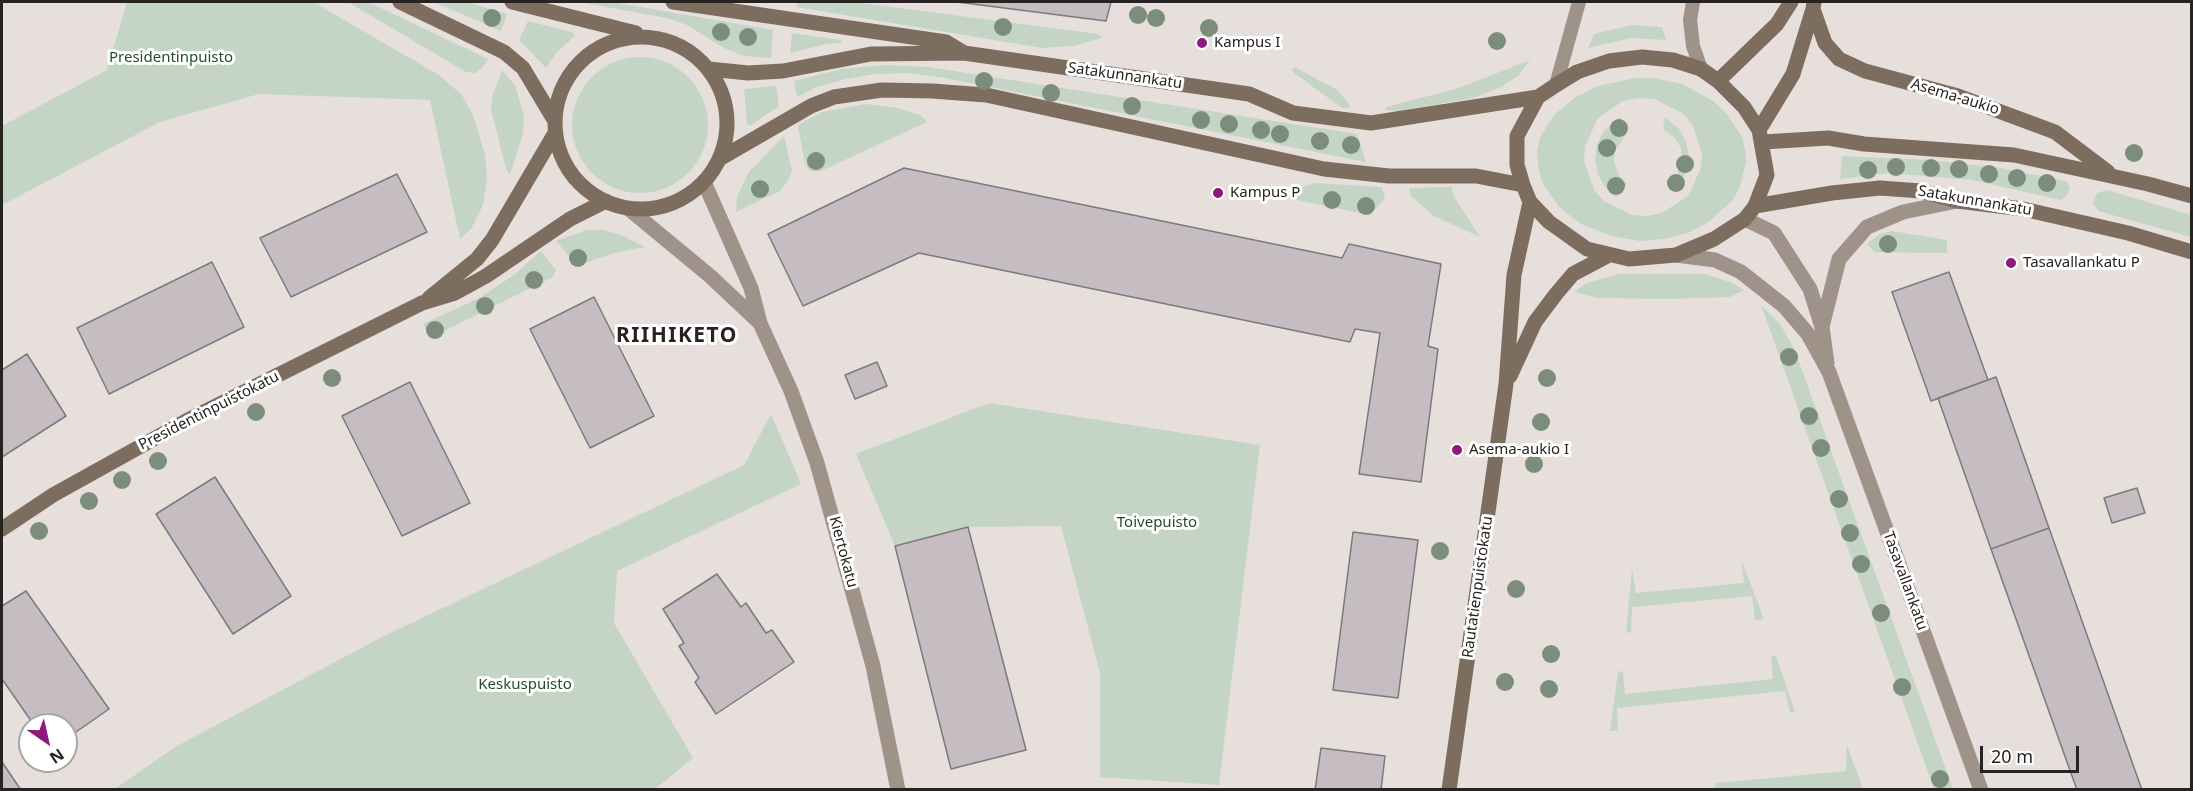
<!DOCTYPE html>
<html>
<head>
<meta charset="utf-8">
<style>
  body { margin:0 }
  #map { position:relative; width:2193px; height:791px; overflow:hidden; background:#e7dfdc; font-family:"Noto Sans",sans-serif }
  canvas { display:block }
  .frame { position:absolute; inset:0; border:3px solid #262322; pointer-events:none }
  .north { position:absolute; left:18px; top:713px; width:60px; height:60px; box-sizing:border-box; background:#fff; border:2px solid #a8a7a7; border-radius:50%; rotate:146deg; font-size:16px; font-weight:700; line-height:24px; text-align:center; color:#262322 }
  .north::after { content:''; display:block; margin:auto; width:21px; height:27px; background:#8d197a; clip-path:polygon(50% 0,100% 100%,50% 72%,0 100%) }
  .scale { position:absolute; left:1980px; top:746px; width:99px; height:27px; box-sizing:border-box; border:3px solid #262322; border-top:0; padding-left:8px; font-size:18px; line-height:21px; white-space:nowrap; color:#262322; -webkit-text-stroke:4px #fff; paint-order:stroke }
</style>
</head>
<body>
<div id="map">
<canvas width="2193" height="791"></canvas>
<div class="frame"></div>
<div class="north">N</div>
<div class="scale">20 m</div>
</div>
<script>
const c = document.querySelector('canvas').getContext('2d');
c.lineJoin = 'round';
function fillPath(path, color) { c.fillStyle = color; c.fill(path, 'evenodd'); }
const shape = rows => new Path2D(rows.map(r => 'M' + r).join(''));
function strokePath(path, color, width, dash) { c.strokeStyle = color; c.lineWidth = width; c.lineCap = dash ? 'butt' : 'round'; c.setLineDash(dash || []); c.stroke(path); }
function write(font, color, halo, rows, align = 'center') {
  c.font = font + ' "Noto Sans",sans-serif'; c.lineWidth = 6; c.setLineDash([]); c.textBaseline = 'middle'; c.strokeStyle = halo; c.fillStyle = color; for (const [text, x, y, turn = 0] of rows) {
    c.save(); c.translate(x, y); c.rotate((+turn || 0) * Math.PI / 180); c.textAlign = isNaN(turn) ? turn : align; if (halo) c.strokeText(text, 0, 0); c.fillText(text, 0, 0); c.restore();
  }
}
const green = shape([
  [127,2,313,2,439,75,462,95,474,118,485,155,487,178,483,205,471,229,460,239,430,100,259,94,160,122,2,205,2,126,107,70],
  [348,2,368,2,488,59,483,67,475,73,466,72],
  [434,2,467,2,507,14,501,31],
  [579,2,612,2,773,30,771,58,744,56,724,48,687,25,667,18],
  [799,2,853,2,1098,34,1102,38,1074,46,1042,48,796,7],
  [528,21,574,33,575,36,557,52,546,68,519,40],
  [1631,25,1662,27,1666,40,1631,38,1588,48,1594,34],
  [792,33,841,40,841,43,826,44,790,53],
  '572 125a68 68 0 1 1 136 0a68 68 0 1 1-136 0Z',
  [1530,60,1519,75,1501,87,1473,98,1399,111,1385,110,1386,107,1459,88],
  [883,65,928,67,1357,134,1366,162,945,78,907,73,876,74,845,79,817,87,797,97,794,81,841,69],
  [1294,67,1336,89,1350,105,1349,108,1342,108,1294,73,1292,69],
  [502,70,515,85,524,116,523,133,510,175,506,169,491,109,492,97],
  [1636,78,1653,78,1682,84,1713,101,1727,114,1742,137,1745,149,1746,162,1740,187,1732,201,1707,223,1687,233,1665,239,1640,241,1611,236,1581,224,1560,208,1543,184,1539,171,1537,152,1540,137,1555,114,1576,97,1598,86],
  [1639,98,1654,99,1682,113,1692,124,1702,153,1701,168,1688,196,1662,213,1647,216,1632,215,1604,201,1594,190,1584,161,1585,146,1598,118,1623,101],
  [776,86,779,106,750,126,747,124,744,89],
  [865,104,898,108,920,115,927,122,821,171,811,171,805,165,798,125,822,112],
  [1620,117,1628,132,1615,151,1614,163,1619,175,1627,184,1616,197,1605,187,1598,175,1595,160,1597,145,1603,132],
  [1665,117,1679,129,1686,142,1689,157,1687,171,1676,190,1670,185,1678,174,1682,162,1681,148,1674,137,1663,129],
  [784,136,792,171,788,181,780,191,736,212,737,197,749,172],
  [1842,156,1930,160,2001,168,2066,181,2070,187,2068,194,2061,200,1972,180,1888,173,1840,179],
  [1315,183,1382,187,1385,198,1370,215,1282,197,1287,193],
  [1452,187,1453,195,1480,237,1432,215,1411,196,1409,188],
  [2107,190,2191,215,2191,237,2098,211,2093,203,2097,193],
  [587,230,603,230,621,235,645,247,614,253,582,264,575,263,556,241],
  [1892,231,1947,240,1947,253,1875,252,1867,244,1880,234],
  [541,251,556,270,553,277,430,338,423,324,479,298,514,275],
  [1619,274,1705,274,1730,282,1744,290,1730,297,1666,299,1598,298,1574,292,1587,283],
  [1761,305,1780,324,1794,348,1953,789,1934,789],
  [989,403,1260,445,1219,785,1100,777,1100,673,1061,526,968,527,895,546,856,454],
  [771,414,801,484,617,571,614,623,693,758,655,789,115,789,175,747,384,636,744,465],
  [1741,559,1764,619,1755,620,1752,596,1632,607,1631,632,1626,633,1632,569,1636,593,1744,583],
  [1771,656,1776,656,1795,712,1790,713,1785,691,1617,708,1618,731,1610,731,1618,672,1623,671,1625,694,1773,679],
  [1847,745,1863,789,1713,789,1717,783,1846,771]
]);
const building = shape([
  [957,2,1111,2,1106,21,957,2],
  [904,168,1342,258,1349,244,1441,264,1428,346,1438,349,1421,482,1359,474,1380,333,1355,329,1350,342,919,253,803,306,768,234,904,168],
  [397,174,427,232,291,297,260,238,397,174],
  [212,262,244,327,109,394,77,328,212,262],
  [1949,272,1988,380,1931,401,1892,292,1949,272],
  [594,297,654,416,590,448,530,329,594,297],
  [27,354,66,416,2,457,2,370,27,354],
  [877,362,887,386,855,399,845,375,877,362],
  [1996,377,2049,528,1991,549,1938,398,1996,377],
  [410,382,470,503,402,536,342,416,410,382],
  [215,477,291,596,233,634,156,514,215,477],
  [2137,488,2145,513,2112,523,2104,498,2137,488],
  [968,527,1026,750,951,769,895,546,968,527],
  [2049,528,2142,790,2077,790,1991,549,2049,528],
  [1353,532,1418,540,1398,698,1333,690,1353,532],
  [717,574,741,607,746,603,766,633,772,630,794,662,716,714,695,682,699,678,679,646,684,643,663,609,717,574],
  [26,591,109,709,66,739,66,725,34,725,2,679,2,606,26,591],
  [1321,748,1385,756,1381,790,1315,790,1321,748],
  [2,762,21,790,2,790,2,762]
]);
const lane = shape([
  [1693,2,1690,20,1693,46,1701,69],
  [1556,85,1579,2]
]);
const street = shape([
  [704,182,751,288,760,323,791,391,817,463,873,666,898,790],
  [629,209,710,276,760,323],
  [1745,219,1774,233,1810,289,1822,327,1827,363],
  [1676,255,1715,260,1741,272,1784,306,1808,334,1829,372,1981,790],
  [1822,327,1839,259,1867,227,1903,212,1957,201]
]);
const secondary = shape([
  [400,2,504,52,523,68,553,118],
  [512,2,636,33],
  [673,2,946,42,964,53],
  [1814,2,1813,9,1825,43,1839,59,1865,71,1958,96,2055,132,2108,172],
  '555 123a86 86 0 1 1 172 0a86 86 0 1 1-172 0Z',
  [1642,57,1673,60,1701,69,1718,81,1744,107,1759,130,1767,175,1755,206,1745,219,1714,239,1676,255,1629,259,1587,249,1549,222,1530,202,1523,185,1517,165,1517,136,1538,97,1556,85,1577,72,1609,61,1642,57],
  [709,69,748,73,783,71,871,54,964,53,1249,94,1293,113,1371,123,1538,97],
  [1718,81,1777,24,1791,2],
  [1759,130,1793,74,1813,9],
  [1763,142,1828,138,1864,144,2014,155,2148,184,2192,196],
  [721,158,811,106,834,97,882,90,932,91,986,95,1324,169,1389,176,1476,176,1523,185],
  [1755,206,1832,193,1880,188,1921,191,1957,201,2023,209,2128,233,2192,252],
  [429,298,477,259,492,240,555,133],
  [1510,376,1535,322,1556,294,1573,274,1607,256],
  [2,529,53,495,186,421,422,303,455,293,486,276,570,219,606,201],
  [1449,790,1506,384,1514,275,1530,202]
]);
const trees = [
  [1138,15],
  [492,18],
  [1156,18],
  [1003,27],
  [1209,28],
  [721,32],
  [748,37],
  [1497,41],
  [984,81],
  [1051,93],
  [1132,106],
  [1201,120],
  [1229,124],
  [1619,128],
  [1261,130],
  [1280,134],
  [1320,141],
  [1351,145],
  [1607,148],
  [2134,153],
  [816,161],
  [1685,164],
  [1896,167],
  [1931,168],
  [1959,169],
  [1868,170],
  [1989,174],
  [2017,178],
  [1676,183],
  [2047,183],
  [1616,186],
  [760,189],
  [1332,200],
  [1366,206],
  [1888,244],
  [578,258],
  [534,280],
  [485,306],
  [435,330],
  [1789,357],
  [332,378],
  [1547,378],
  [256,412],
  [1809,416],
  [1541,422],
  [1821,448],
  [158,461],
  [1534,464],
  [122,480],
  [1839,499],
  [89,501],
  [39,531],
  [1850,533],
  [1440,551],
  [1861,564],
  [1516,589],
  [1881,613],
  [1551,654],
  [1505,682],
  [1902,687],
  [1549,689],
  [1940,779]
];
const markers = [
  [1202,43,6,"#8d197a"],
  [1218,193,6,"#8d197a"],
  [2011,263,6,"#8d197a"],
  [1457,450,6,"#8d197a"]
];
const poiNames = [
  ["Kampus I",1214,43],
  ["Kampus P",1230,193],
  ["Tasavallankatu P",2023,263],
  ["Asema-aukio I",1469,450]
];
const parkNames = [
  ["Presidentinpuisto",171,58],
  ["Toivepuisto",1157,523],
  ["Keskuspuisto",525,685]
];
const streetNames = [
  ["Satakunnankatu",1125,76,8],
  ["Asema-aukio",1955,97,17],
  ["Satakunnankatu",1975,201,10],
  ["Presidentinpuistokatu",209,411,-27],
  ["Kiertokatu",843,552,75],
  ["Tasavallankatu",1905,581,70],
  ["Rautatienpuistokatu",1478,587,-82]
];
const districtNames = [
  ["RIIHIKETO",677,336]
];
fillPath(green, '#c4d5c5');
fillPath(building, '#c5bdc1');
strokePath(building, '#7f787c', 1.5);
strokePath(lane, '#9e9289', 14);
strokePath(street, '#9e9289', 15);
strokePath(secondary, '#7d6d5f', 15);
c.fillStyle = '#7c8e7b';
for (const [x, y] of trees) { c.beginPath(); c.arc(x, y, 9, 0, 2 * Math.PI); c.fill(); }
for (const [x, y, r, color] of markers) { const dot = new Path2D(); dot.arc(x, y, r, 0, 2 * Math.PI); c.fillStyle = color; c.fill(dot); strokePath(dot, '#fff', 2); }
write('15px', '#262322', '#fff', poiNames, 'left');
write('15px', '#244c2b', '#fff', parkNames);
write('15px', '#262322', '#fff', streetNames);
c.letterSpacing = '1.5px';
write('bold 21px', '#262322', '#fff', districtNames);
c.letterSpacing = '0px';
</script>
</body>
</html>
